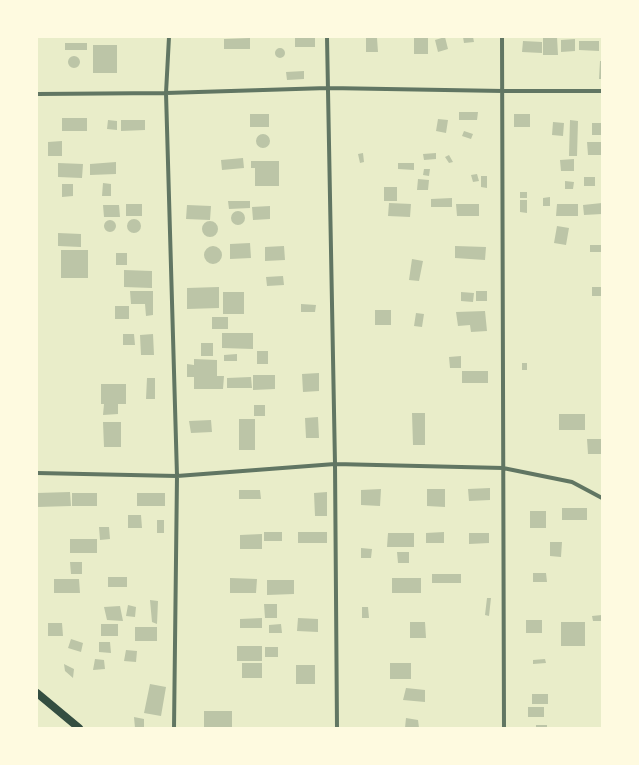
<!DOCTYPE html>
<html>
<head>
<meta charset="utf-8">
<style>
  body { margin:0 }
  #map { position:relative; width:639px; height:765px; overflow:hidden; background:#e9edc9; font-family:Jost,sans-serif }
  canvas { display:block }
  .frame { position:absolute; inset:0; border:38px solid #fefae0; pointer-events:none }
</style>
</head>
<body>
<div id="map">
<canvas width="639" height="765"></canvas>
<div class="frame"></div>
</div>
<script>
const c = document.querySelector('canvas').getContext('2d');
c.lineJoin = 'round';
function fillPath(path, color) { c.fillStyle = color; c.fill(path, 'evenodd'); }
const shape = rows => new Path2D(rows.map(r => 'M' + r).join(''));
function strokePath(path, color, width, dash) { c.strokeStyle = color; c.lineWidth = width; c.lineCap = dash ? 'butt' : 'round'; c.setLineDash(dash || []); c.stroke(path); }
const building = shape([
  [295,37,315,37,315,47,295,47],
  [414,37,428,37,428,54,414,54],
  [445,37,448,49,438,52,435,40],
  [463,37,473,37,474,42,464,43],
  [543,37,557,37,558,55,543,55],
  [250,38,250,49,224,49,224,39],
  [366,38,377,38,378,52,366,52],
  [575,39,575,51,561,52,561,40],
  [523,41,542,42,542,53,522,52],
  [579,41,599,41,599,51,579,50],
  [65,43,87,43,87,50,65,50],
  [93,45,117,45,117,73,93,73],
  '275 53a5 5 0 1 1 10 0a5 5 0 1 1-10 0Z',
  '68 62a6 6 0 1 1 12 0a6 6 0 1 1-12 0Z',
  [600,61,602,61,602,79,599,79],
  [304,71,304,79,287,80,286,72],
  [459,112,478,112,477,120,459,120],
  [250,114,269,114,269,127,250,127],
  [514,114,530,114,530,127,514,127],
  [62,118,87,118,87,131,62,131],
  [438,119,448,120,446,133,436,131],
  [108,120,117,121,117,130,107,129],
  [121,120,145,120,145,130,121,131],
  [570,120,578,121,577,156,569,156],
  [553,122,564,123,563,136,552,135],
  [592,123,602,123,602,135,592,135],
  [464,131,473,134,471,139,462,136],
  '256 141a7 7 0 1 1 14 0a7 7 0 1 1-14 0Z',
  [62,141,62,156,48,156,48,142],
  [587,142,602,142,602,155,588,155],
  [363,153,364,162,360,163,358,154],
  [436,153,436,159,424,160,423,154],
  [449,155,453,162,449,163,445,157],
  [243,158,244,168,222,170,221,160],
  [574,159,574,171,561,171,560,160],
  [251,161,279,161,279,186,255,186,255,168,251,168],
  [116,162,116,174,90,175,90,164],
  [58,163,83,164,82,178,58,177],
  [398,163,414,163,414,170,398,169],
  [424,169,430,169,429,176,423,175],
  [477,174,479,181,473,182,471,175],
  [481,176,487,176,487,188,481,187],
  [584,177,595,177,595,186,584,186],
  [418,179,429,180,428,190,417,190],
  [565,181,574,182,573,189,565,189],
  [103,183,111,184,111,196,102,196],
  [62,184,73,184,73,196,62,197],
  [384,187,397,187,397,201,384,201],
  [520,192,527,192,527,198,520,198],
  [550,197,550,206,543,206,543,198],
  [452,198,452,207,431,207,431,199],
  [520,200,527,200,527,213,520,212],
  [228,201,250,201,250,208,229,209],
  [389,203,411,204,410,217,388,216],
  [602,203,602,214,584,215,583,205],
  [126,204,142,204,142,216,126,216],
  [456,204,479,204,479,216,457,216],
  [557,204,578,204,578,216,556,216],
  [103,205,119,205,120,217,104,217],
  [187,205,211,206,210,220,186,219],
  [270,206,270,219,253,220,252,207],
  '231 218a7 7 0 1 1 14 0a7 7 0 1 1-14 0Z',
  '127 226a7 7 0 1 1 14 0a7 7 0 1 1-14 0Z',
  '104 226a6 6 0 1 1 12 0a6 6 0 1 1-12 0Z',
  '202 229a8 8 0 1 1 16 0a8 8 0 1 1-16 0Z',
  [557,226,569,228,566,245,554,243],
  [58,233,81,234,81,247,58,246],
  [250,243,251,258,230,259,230,244],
  [590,245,602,245,602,252,590,252],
  [284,246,285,260,265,261,265,247],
  [455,246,486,247,485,260,455,258],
  '204 255a9 9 0 1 1 18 0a9 9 0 1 1-18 0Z',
  [61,250,88,250,88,278,61,278],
  [116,253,127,253,127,265,116,265],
  [412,259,423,261,419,281,409,280],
  [124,270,152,271,152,288,124,287],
  [283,276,284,285,267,286,266,277],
  [219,287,219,308,187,309,187,288],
  [592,287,602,287,602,296,592,296],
  [130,291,153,291,153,315,146,316,145,304,131,304],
  [476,291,487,291,487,301,476,301],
  [223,292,244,292,244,314,223,314],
  [461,292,474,293,473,302,461,301],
  [301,304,316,305,315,312,301,312],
  [115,306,129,306,129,319,115,319],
  [375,310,391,310,391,325,375,325],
  [485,311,487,331,471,332,470,325,458,326,456,312],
  [416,313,424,314,422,327,414,326],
  [212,317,228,317,228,329,212,329],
  [222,333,253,333,253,349,222,348],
  [123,334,134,334,135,345,123,345],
  [153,334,154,355,141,355,140,335],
  [201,343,213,343,213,356,201,356],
  [257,351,268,351,268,364,257,364],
  [237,354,237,361,224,361,224,355],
  [461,356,461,368,450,368,449,357],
  [194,359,217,360,217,376,224,376,223,389,194,389,194,377,187,377,187,364,194,365],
  [522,363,527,363,527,370,522,370],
  [462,371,488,371,488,383,462,383],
  [319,373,319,391,303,392,302,374],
  [253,375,275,375,275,389,253,390],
  [251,377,252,388,227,388,227,378],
  [147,378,155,378,155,399,146,399],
  [101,384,126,384,126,404,118,404,118,414,103,415,104,404,101,404],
  [254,405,265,405,265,416,254,416],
  [412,413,425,413,425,445,413,445],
  [559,414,585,414,585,430,559,430],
  [318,417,319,438,306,438,305,418],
  [239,419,255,419,255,450,239,450],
  [211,420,212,432,191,433,189,421],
  [103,422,121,422,121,447,104,447],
  [587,439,602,439,602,454,588,454],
  [490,488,490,500,469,501,468,489],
  [381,489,380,506,361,505,361,490],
  [427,489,445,489,445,507,427,506],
  [239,490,260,490,261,499,239,499],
  [70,492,71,506,37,507,37,493],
  [327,492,327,516,315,516,314,493],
  [72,493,97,493,97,506,72,506],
  [137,493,165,493,165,506,137,506],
  [562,508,587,508,587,520,562,520],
  [530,511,546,511,546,528,530,528],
  [128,515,141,515,142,528,128,528],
  [157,520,164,520,164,533,157,533],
  [99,527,109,527,110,539,100,540],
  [264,532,282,532,282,541,264,541],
  [298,532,327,532,327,543,298,543],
  [444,532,444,543,426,543,426,533],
  [388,533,414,533,414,547,387,547],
  [469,533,489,533,489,543,469,544],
  [262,534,262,549,240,549,240,535],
  [70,539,97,539,97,553,70,553],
  [550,542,562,542,561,557,550,556],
  [361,548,372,549,371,558,361,558],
  [397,552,409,552,409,563,398,563],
  [70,562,82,562,82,574,71,574],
  [533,573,546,573,547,582,533,582],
  [432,574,461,574,461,583,432,583],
  [108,577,127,577,127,587,108,587],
  [230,578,257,579,256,593,230,593],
  [392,578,421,578,421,593,392,593],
  [54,579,79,579,80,593,54,593],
  [267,580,294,580,294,594,267,595],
  [487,598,491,598,489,616,485,615],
  [150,600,158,601,157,624,152,622],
  [264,604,277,604,277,618,265,618],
  [128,605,136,607,135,617,126,616],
  [120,606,123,621,107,620,104,607],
  [362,607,368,607,369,618,362,618],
  [602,615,602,621,593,621,592,616],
  [262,618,262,628,240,628,240,619],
  [298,618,318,619,318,632,297,631],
  [526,620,542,620,542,633,526,633],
  [410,622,425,622,426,638,410,638],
  [561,622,585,622,585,646,561,646],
  [48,623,62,623,63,636,48,636],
  [101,624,118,624,118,636,101,636],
  [281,624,282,633,269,633,269,625],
  [135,627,157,627,157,641,135,641],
  [71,639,83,643,81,652,68,648],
  [99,642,110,642,111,653,99,652],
  [237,646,262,646,262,661,237,661],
  [265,647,278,647,278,657,265,657],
  [126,650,137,651,136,662,124,661],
  [95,659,104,660,105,669,93,670],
  [545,659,546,663,533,664,533,660],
  [242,663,262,663,262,678,242,678],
  [390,663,411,663,411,679,390,679],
  [64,664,74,669,73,678,65,671],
  [296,665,315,665,315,684,296,684],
  [150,684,166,687,161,716,144,713],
  [406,688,425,690,425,702,403,700],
  [532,694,548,694,548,704,532,704],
  [528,707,544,707,544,717,528,717],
  [204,711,232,711,232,727,204,727],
  [134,717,144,719,144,728,135,728],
  [406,718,418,720,419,728,405,728],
  [536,725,547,725,547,728,536,728]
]);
const minor = shape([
  [169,37,166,93,177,476,174,728],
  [327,37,335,464,337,728],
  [502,37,504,728],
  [37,94,166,93,328,88,503,91,602,91],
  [37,473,177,476,335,464,503,468,572,482,602,498]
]);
const secondary = shape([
  [37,693,79,728]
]);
fillPath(building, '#bcc5a7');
strokePath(minor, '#617663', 4);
strokePath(secondary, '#344e41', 8);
</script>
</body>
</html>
